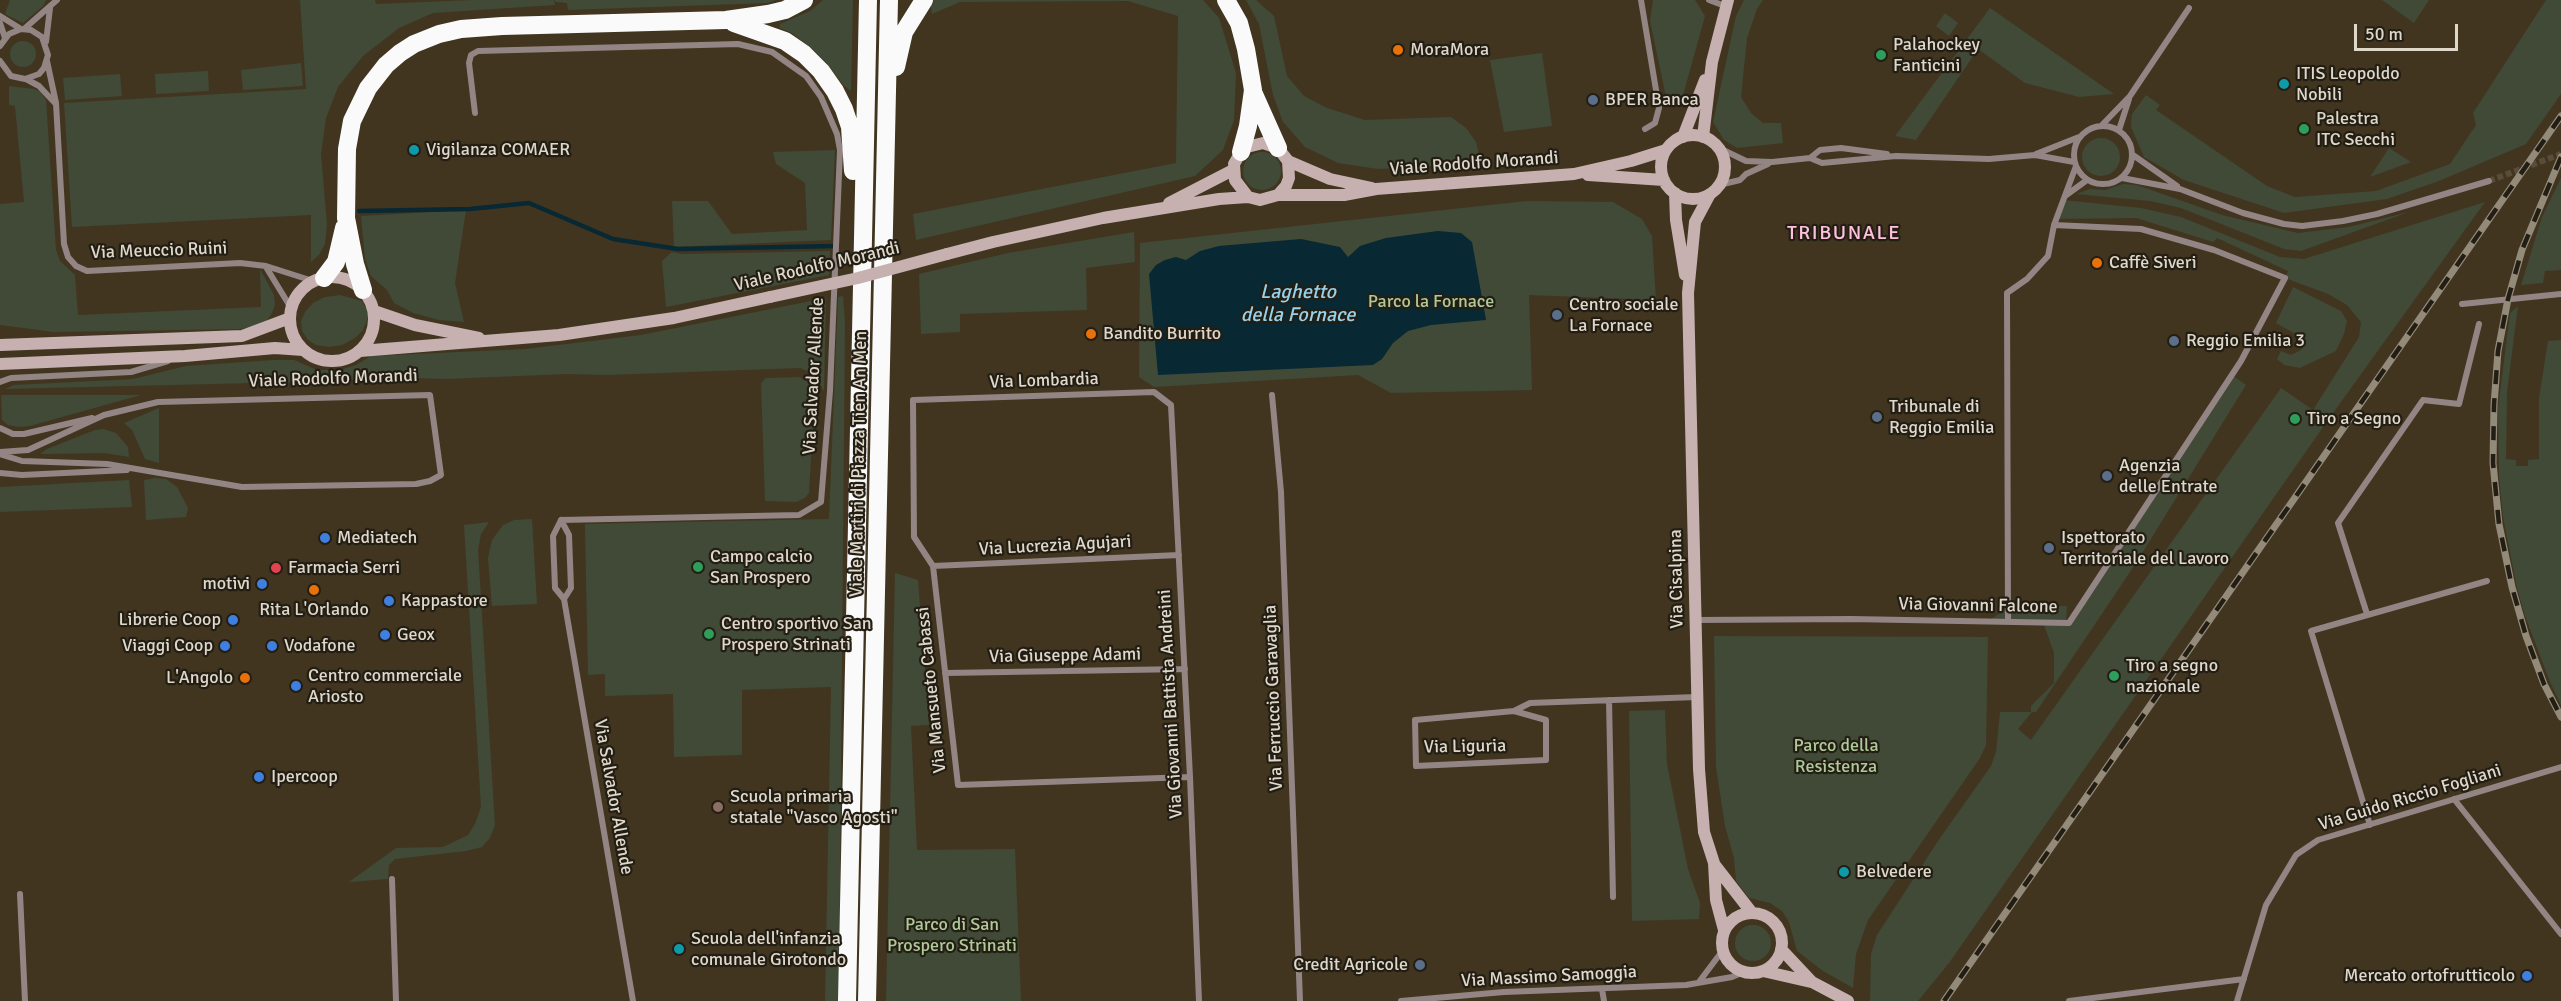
<!DOCTYPE html>
<html>
<head>
<meta charset="utf-8">
<style>
  body { margin:0 }
  #map { position:relative; width:2561px; height:1001px; overflow:hidden; background:#413520; font-family:Signika,sans-serif }
  canvas { display:block }
  .scale { position:absolute; left:2354px; top:24px; width:104px; height:27px; box-sizing:border-box; border:3px solid #dfd7ca; border-top:0; padding-left:8px; font-size:18px; line-height:21px; white-space:nowrap; color:#dfd7ca; -webkit-text-stroke:4px #231e14; paint-order:stroke }
</style>
</head>
<body>
<div id="map">
<canvas width="2561" height="1001"></canvas>
<div class="scale">50 m</div>
</div>
<script>
const c = document.querySelector('canvas').getContext('2d');
c.lineJoin = 'round';
function fillPath(path, color) { c.fillStyle = color; c.fill(path, 'evenodd'); }
const shape = rows => new Path2D(rows.map(r => 'M' + r).join(''));
function strokePath(path, color, width, dash) { c.strokeStyle = color; c.lineWidth = width; c.lineCap = dash ? 'butt' : 'round'; c.setLineDash(dash || []); c.stroke(path); }
function write(font, color, halo, rows, align = 'center') {
  c.font = font + ' Signika,sans-serif'; c.lineWidth = 4.5; c.setLineDash([]); c.textBaseline = 'middle'; c.strokeStyle = halo; c.fillStyle = color; for (const [text, x, y, turn = 0] of rows) {
    c.save(); c.translate(x, y); c.rotate((+turn || 0) * Math.PI / 180); c.textAlign = isNaN(turn) ? turn : align; if (halo) c.strokeText(text, 0, 0); c.fillText(text, 0, 0); c.restore();
  }
}
const green = shape([
  [10,0,46,0,43,6,23,23,5,14],
  [300,0,375,0,376,4,472,0,554,0,555,5,433,13,399,28,363,56,338,87,326,118,321,154,327,224,325,244,319,255,311,262,311,215,72,227,64,103,306,89],
  [555,0,776,0,768,3,568,10,567,3,555,2],
  [823,0,853,0,851,91,844,86,826,62,810,47,792,33,780,28,780,24,810,11],
  [930,0,1203,0,1219,18,1236,73,1234,120,1223,150,1195,176,916,240,913,214,1176,163,1178,16,1128,1,960,2,932,14],
  [1246,0,1256,0,1274,16,1287,76,1304,96,1327,108,1365,120,1451,117,1466,128,1476,142,1481,163,1378,169,1338,163,1305,147,1283,122,1273,95,1259,24],
  [1653,0,1695,0,1705,16,1682,99,1666,97,1650,21],
  [1744,0,1763,0,1757,9,1747,38,1741,97,1751,113,1763,123,1781,123,1783,143,1737,148,1724,140,1713,122,1736,16],
  [2382,0,2429,0,2414,23],
  [2546,0,2561,0,2561,94,2526,144,2439,181,2387,199,2284,213,2184,180,2144,157,2131,127,2132,114,2146,95,2160,105,2156,110,2267,186,2295,197,2376,191,2450,164,2476,125,2473,113],
  [1990,8,2114,94,2079,97,2025,83,1978,49,1916,140,1895,136],
  [1945,13,1958,23,1949,36,1936,26],
  '10 54a13 13 0 1 1 26 0a13 13 0 1 1-26 0Z',
  [1542,53,1552,126,1504,132,1490,60],
  [301,63,303,86,243,90,241,70],
  [208,71,209,91,156,94,155,74],
  [120,74,122,96,65,100,63,78],
  [9,86,34,89,41,92,46,100,56,250,60,261,75,275,78,315,261,307,260,269,274,295,275,305,271,315,264,324,241,329,54,332,0,325,0,204,24,202,15,106,9,105],
  '2082 157a19 19 0 1 1 38 0a19 19 0 1 1-38 0Z',
  [2389,148,2411,162,2370,177],
  [835,150,831,240,674,247,672,201,708,201,732,234,807,230,805,183,776,164,773,152],
  '1243 171a19 19 0 1 1 38 0a19 19 0 1 1-38 0Z',
  [2561,178,2561,270,2545,271,2543,283,2521,285,2542,217],
  [2123,184,2137,185,2222,215,2298,233,2348,227,2409,212,2301,251,2284,249,2181,208,2150,201,2076,194,2090,189,2105,190],
  [2063,200,2141,208,2181,217,2280,257,2304,259,2485,202,2328,420,1949,963,1918,1001,1870,1001,1871,954,1877,935,1938,841,1991,766,1996,752,2000,712,2031,712,2031,706,2054,683,2054,653,2043,622,1989,621,2008,607,2067,606,2066,622,2232,375,2246,385,2136,563,2036,712,2032,712,2018,729,2031,740,2281,388,2313,410,2359,337,2361,322,2347,305,2328,294,2285,278,2288,271,2217,238,2213,242,2136,218,2056,219],
  [1527,201,1613,202,1642,219,1652,236,1656,300,1529,295,1532,390,1391,393,1358,375,1154,387,1139,377,1140,243],
  [466,210,455,283,464,322,439,320,413,313,394,303,387,290,371,276,365,259,361,216],
  [1134,232,1135,262,1086,268,1087,310,960,314,960,332,921,334,919,274,1008,253],
  [830,251,829,275,666,307,662,261,672,252,681,254],
  [2293,287,2341,311,2347,321,2344,334,2336,351,2300,368,2284,365,2277,359,2281,351,2291,355,2301,350,2306,340,2276,323],
  [340,295,362,301,367,310,367,320,363,330,355,338,342,345,329,347,316,345,308,340,302,331,301,321,305,312,313,303,325,297],
  [843,296,845,322,839,1001,825,1001,831,687,742,690,742,755,674,757,673,694,605,696,605,674,588,675,585,529,585,524,829,519,838,297],
  [826,298,824,391,814,374,800,368,607,375,567,374,445,379,383,377,335,381,5,389,14,385,133,379,186,366,273,360,294,360,317,370,340,370,356,365,371,356,525,349,641,335],
  [2518,306,2507,392,2506,459,2516,460,2516,466,2528,466,2528,460,2539,459,2539,398,2548,341,2561,340,2561,705,2550,682,2525,616,2517,588,2503,517,2499,477,2498,408,2510,313],
  [799,377,810,382,815,392,809,493,805,498,796,502,765,501,761,383,766,378],
  [1,395,141,395,30,426,19,427,8,425,2,420],
  [159,408,159,463,145,459,132,430,124,423],
  [103,429,116,433,128,447,129,457,105,453,40,454,47,449,95,430],
  [155,478,166,479,177,487,188,508,186,517,146,520,144,480],
  [129,480,132,507,0,512,0,487],
  [532,519,537,604,492,606,488,558,492,540,503,525,514,520],
  [489,522,481,534,478,550,495,825,490,838,482,847,466,851,395,859,389,865,388,879,349,882,396,848,443,847,468,835,475,824,481,807,464,525],
  [895,573,918,580,929,725,911,726,917,850,1015,849,1021,1001,886,1001],
  [1714,636,1988,637,1986,745,1980,758,1868,920,1856,954,1853,988,1823,971,1797,951,1789,922,1782,911,1770,903,1749,898,1736,881,1734,858,1725,826,1716,767],
  [1665,710,1667,764,1688,869,1700,903,1699,919,1632,921,1629,711],
  '1735 943a18 18 0 1 1 36 0a18 18 0 1 1-36 0Z'
]);
const water = shape([
  [1438,231,1461,233,1472,242,1486,320,1431,325,1408,331,1393,343,1382,359,1373,365,1158,375,1149,274,1156,265,1165,260,1176,257,1186,260,1200,251,1219,246,1301,239,1340,247,1348,257,1360,246,1386,238]
]);
const stream = shape([
  [359,211,470,209,529,203,613,239,678,249,836,246]
]);
const streetTunnel = shape([
  [2489,181,2561,154]
]);
const street = shape([
  [1641,0,1659,108,1655,123,1645,129],
  [1709,0,1725,6],
  [0,16,21,29],
  [0,23,5,38],
  [24,29,57,0],
  [46,42,50,8],
  [0,46,9,34,21,29,31,30,42,37,48,55,44,68,39,74,25,79,11,76,0,61],
  [47,61,56,103,64,244,68,257,76,266,87,271,240,263,266,266,313,281],
  [26,79,39,86,55,103],
  [475,113,469,63,471,55,478,51,738,44,772,52,806,76,821,97,837,134,840,150,830,391,821,502,799,515,561,520],
  '2074 155a29 29 0 1 1 58 0a29 29 0 1 1-58 0Z',
  [2101,126,2130,96,2189,8],
  [2119,130,2129,99],
  [1717,147,1746,161,1772,162,1810,158,1822,163,1896,156,1989,159,2035,155,2074,162],
  [2036,154,2079,137],
  [2133,155,2177,186],
  [1810,158,1820,150,1841,148,1887,154],
  [2122,178,2180,189,2243,213,2284,224,2302,226,2343,221,2377,214,2489,181],
  [1719,185,1740,180,1746,174,1768,164],
  [2065,196,2087,180],
  [266,267,291,308],
  [2462,304,2561,294],
  [0,382,11,378,131,372,168,361],
  [1272,395,1281,492,1300,1001],
  [0,428,13,434,24,434,92,418],
  [0,452,28,450,104,415,158,402,430,395,441,475,430,481,416,484,242,487,107,464,22,461,0,454],
  [0,473,22,475,127,470],
  [561,520,553,536,555,588,564,599,633,1001],
  [561,520,569,535,571,588,564,599],
  [933,566,1179,555],
  [2367,614,2338,523,2423,400,2459,404,2479,324],
  [1697,620,1851,619,2069,623,2241,361,2285,278,2214,250,2141,229,2054,225],
  [2008,621,2007,293,2027,279,2048,256,2054,225,2076,166],
  [945,673,1185,669],
  [1609,700,1613,897],
  [1514,711,1546,720,1546,760,1416,766,1415,720,1514,711,1530,703,1697,697],
  [1190,777,958,785,933,566,914,537,913,400,1154,392,1171,405,1190,777,1199,1001],
  [2454,799,2561,934],
  [2370,825,2311,631,2487,581],
  [392,879,396,1001],
  [20,894,25,1001],
  [1699,982,1723,950],
  [1602,989,1604,1001],
  [1401,1001,1504,992,1686,985,1732,977,1744,972],
  [2069,1001,2244,979],
  [2237,1001,2266,905,2296,855,2318,840,2561,767]
]);
const secondary = shape([
  '1661 167a32 32 0 1 1 64 0a32 32 0 1 1-64 0Z',
  [1683,137,1705,80],
  [1703,137,1712,62,1728,0],
  [1288,161,1330,179,1372,188],
  [1588,175,1664,180],
  [1675,193,1676,220,1685,275],
  [1710,194,1695,222,1688,293,1699,769,1704,832,1714,863,1716,900,1724,930],
  [1248,197,1235,180,1234,164,1241,152,1247,147,1263,143,1278,148,1288,161,1289,178,1286,186,1278,195],
  [1169,203,1233,170],
  [947,254,993,242,1103,218,1219,199,1248,197,1260,200,1278,195,1344,195,1376,189,1574,174,1631,161,1666,150],
  '290 319a42 42 0 1 1 84 0a42 42 0 1 1-84 0Z',
  [374,311,415,325,479,338],
  [0,345,242,336,290,318],
  [360,351,559,335,674,318,770,297],
  [0,364,185,356,275,348,303,350],
  [1714,864,1752,913],
  '1722 943a30 30 0 1 1 60 0a30 30 0 1 1-60 0Z',
  [1781,949,1812,982,1848,1001],
  [1763,971,1811,982]
]);
const highway = shape([
  [1226,0,1239,23,1246,49,1253,90,1248,126,1241,152],
  [734,23,785,41,804,54,821,71,835,91,844,109,850,127,853,171],
  [896,67,904,32,924,0],
  [1253,92,1278,148],
  [324,278,336,262,344,228],
  [363,290,355,264,346,218,347,149,352,121,368,88,386,65,400,53,414,44,439,34,461,29,502,26,726,20,768,14,785,10,804,0],
  [847,1001,868,0],
  [867,1001,889,0]
]);
const rail = shape([
  [2561,157,2522,250,2508,299,2498,351,2494,405,2493,463,2499,524,2512,587,2526,636,2544,684,2561,717],
  [1944,1001,2561,116]
]);
const secondaryBridge = shape([
  [770,297,858,278,947,254]
]);
const markers = [
  [1398,50,6,"#e8710a"],
  [1881,55,6,"#2e9e5b"],
  [2284,84,6,"#0f9aa8"],
  [1593,100,6,"#5c6f8a"],
  [2304,129,6,"#2e9e5b"],
  [414,150,6,"#0f9aa8"],
  [2097,263,6,"#e8710a"],
  [1557,315,6,"#5c6f8a"],
  [1091,334,6,"#e8710a"],
  [2174,341,6,"#5c6f8a"],
  [1877,417,6,"#5c6f8a"],
  [2295,419,6,"#2e9e5b"],
  [2107,476,6,"#5c6f8a"],
  [325,538,6,"#3f7fe0"],
  [2049,548,6,"#5c6f8a"],
  [698,567,6,"#2e9e5b"],
  [276,568,6,"#e0444e"],
  [262,584,6,"#3f7fe0"],
  [314,590,6,"#e8710a"],
  [389,601,6,"#3f7fe0"],
  [233,620,6,"#3f7fe0"],
  [709,634,6,"#2e9e5b"],
  [385,635,6,"#3f7fe0"],
  [225,646,6,"#3f7fe0"],
  [272,646,6,"#3f7fe0"],
  [2114,676,6,"#2e9e5b"],
  [245,678,6,"#e8710a"],
  [296,686,6,"#3f7fe0"],
  [259,777,6,"#3f7fe0"],
  [718,807,6,"#8d6e63"],
  [1844,872,6,"#0f9aa8"],
  [679,949,6,"#0f9aa8"],
  [1420,965,6,"#5c6f8a"],
  [2527,976,6,"#3f7fe0"]
];
const poiNames = [
  ["Palahockey",1893,45],
  ["Fanticini",1893,66],
  ["MoraMora",1410,50],
  ["ITIS Leopoldo",2296,74],
  ["Nobili",2296,95],
  ["BPER Banca",1605,100],
  ["Palestra",2316,119],
  ["ITC Secchi",2316,140],
  ["Vigilanza COMAER",426,150],
  ["Caffè Siveri",2109,263],
  ["Centro sociale",1569,305],
  ["La Fornace",1569,326],
  ["Bandito Burrito",1103,334],
  ["Reggio Emilia 3",2186,341],
  ["Tribunale di",1889,407],
  ["Reggio Emilia",1889,428],
  ["Tiro a Segno",2307,419],
  ["Agenzia",2119,466],
  ["delle Entrate",2119,487],
  ["Mediatech",337,538],
  ["Ispettorato",2061,538],
  ["Territoriale del Lavoro",2061,559],
  ["Campo calcio",710,557],
  ["San Prospero",710,578],
  ["Farmacia Serri",288,568],
  ["motivi",250,584,"right"],
  ["Kappastore",401,601],
  ["Rita L'Orlando",314,610,"center"],
  ["Librerie Coop",221,620,"right"],
  ["Centro sportivo San",721,624],
  ["Prospero Strinati",721,645],
  ["Geox",397,635],
  ["Viaggi Coop",213,646,"right"],
  ["Vodafone",284,646],
  ["Tiro a segno",2126,666],
  ["nazionale",2126,687],
  ["Centro commerciale",308,676],
  ["Ariosto",308,697],
  ["L'Angolo",233,678,"right"],
  ["Ipercoop",271,777],
  ["Scuola primaria",730,797],
  ["statale \"Vasco Agosti\"",730,818],
  ["Belvedere",1856,872],
  ["Scuola dell'infanzia",691,939],
  ["comunale Girotondo",691,960],
  ["Credit Agricole",1408,965,"right"],
  ["Mercato ortofrutticolo",2515,976,"right"]
];
const streetNames = [
  ["Viale Rodolfo Morandi",1474,164,-4],
  ["Via Meuccio Ruini",159,251,-2],
  ["Viale Rodolfo Morandi",817,267,-13],
  ["Via Salvador Allende",814,376,-87],
  ["Viale Rodolfo Morandi",333,379,-2],
  ["Via Lombardia",1044,381,-2],
  ["Viale Martiri di Piazza Tien An Men",859,464,-89],
  ["Via Lucrezia Agujari",1055,546,-3],
  ["Via Cisalpina",1677,579,-91],
  ["Via Giovanni Falcone",1978,606,1],
  ["Via Giuseppe Adami",1065,656,-1],
  ["Via Mansueto Cabassi",932,690,-96],
  ["Via Ferruccio Garavaglia",1274,698,-92],
  ["Via Giovanni Battista Andreini",1171,704,-93],
  ["Via Liguria",1465,747,-1],
  ["Via Salvador Allende",613,797,80],
  ["Via Guido Riccio Fogliani",2410,798,-17],
  ["Via Massimo Samoggia",1549,977,-3]
];
const parkNames = [
  ["Parco la Fornace",1431,302],
  ["Parco della",1836,746],
  ["Resistenza",1836,767],
  ["Parco di San",952,925],
  ["Prospero Strinati",952,946]
];
const neighbourhoodNames = [
  ["TRIBUNALE",1844,234]
];
const waterNames = [
  ["Laghetto",1298,293],
  ["della Fornace",1298,316]
];
fillPath(green, '#404a37');
fillPath(water, '#082833');
strokePath(stream, '#082833', 4.5);
strokePath(streetTunnel, '#594d3a', 6, [6, 3]);
strokePath(street, '#938584', 6);
strokePath(secondary, '#c7b0b0', 12);
strokePath(highway, '#fafafa', 18);
strokePath(rail, '#948a79', 7);
strokePath(rail, '#231e14', 4.5, [14]);
strokePath(secondaryBridge, '#c7b0b0', 12);
for (const [x, y, r, color] of markers) { const dot = new Path2D(); dot.arc(x, y, r, 0, 2 * Math.PI); c.fillStyle = color; c.fill(dot); strokePath(dot, '#231e14', 2); }
write('18px', '#dfd7ca', '#231e14', poiNames, 'left');
write('18px', '#dfd7ca', '#231e14', streetNames);
write('18px', '#afc999', '#231e14', parkNames);
c.letterSpacing = '1.5px';
write('20px', '#ffc0dd', '#231e14', neighbourhoodNames);
c.letterSpacing = '0px';
write('italic 20px', '#95d2eb', '#231e14', waterNames);
</script>
</body>
</html>
